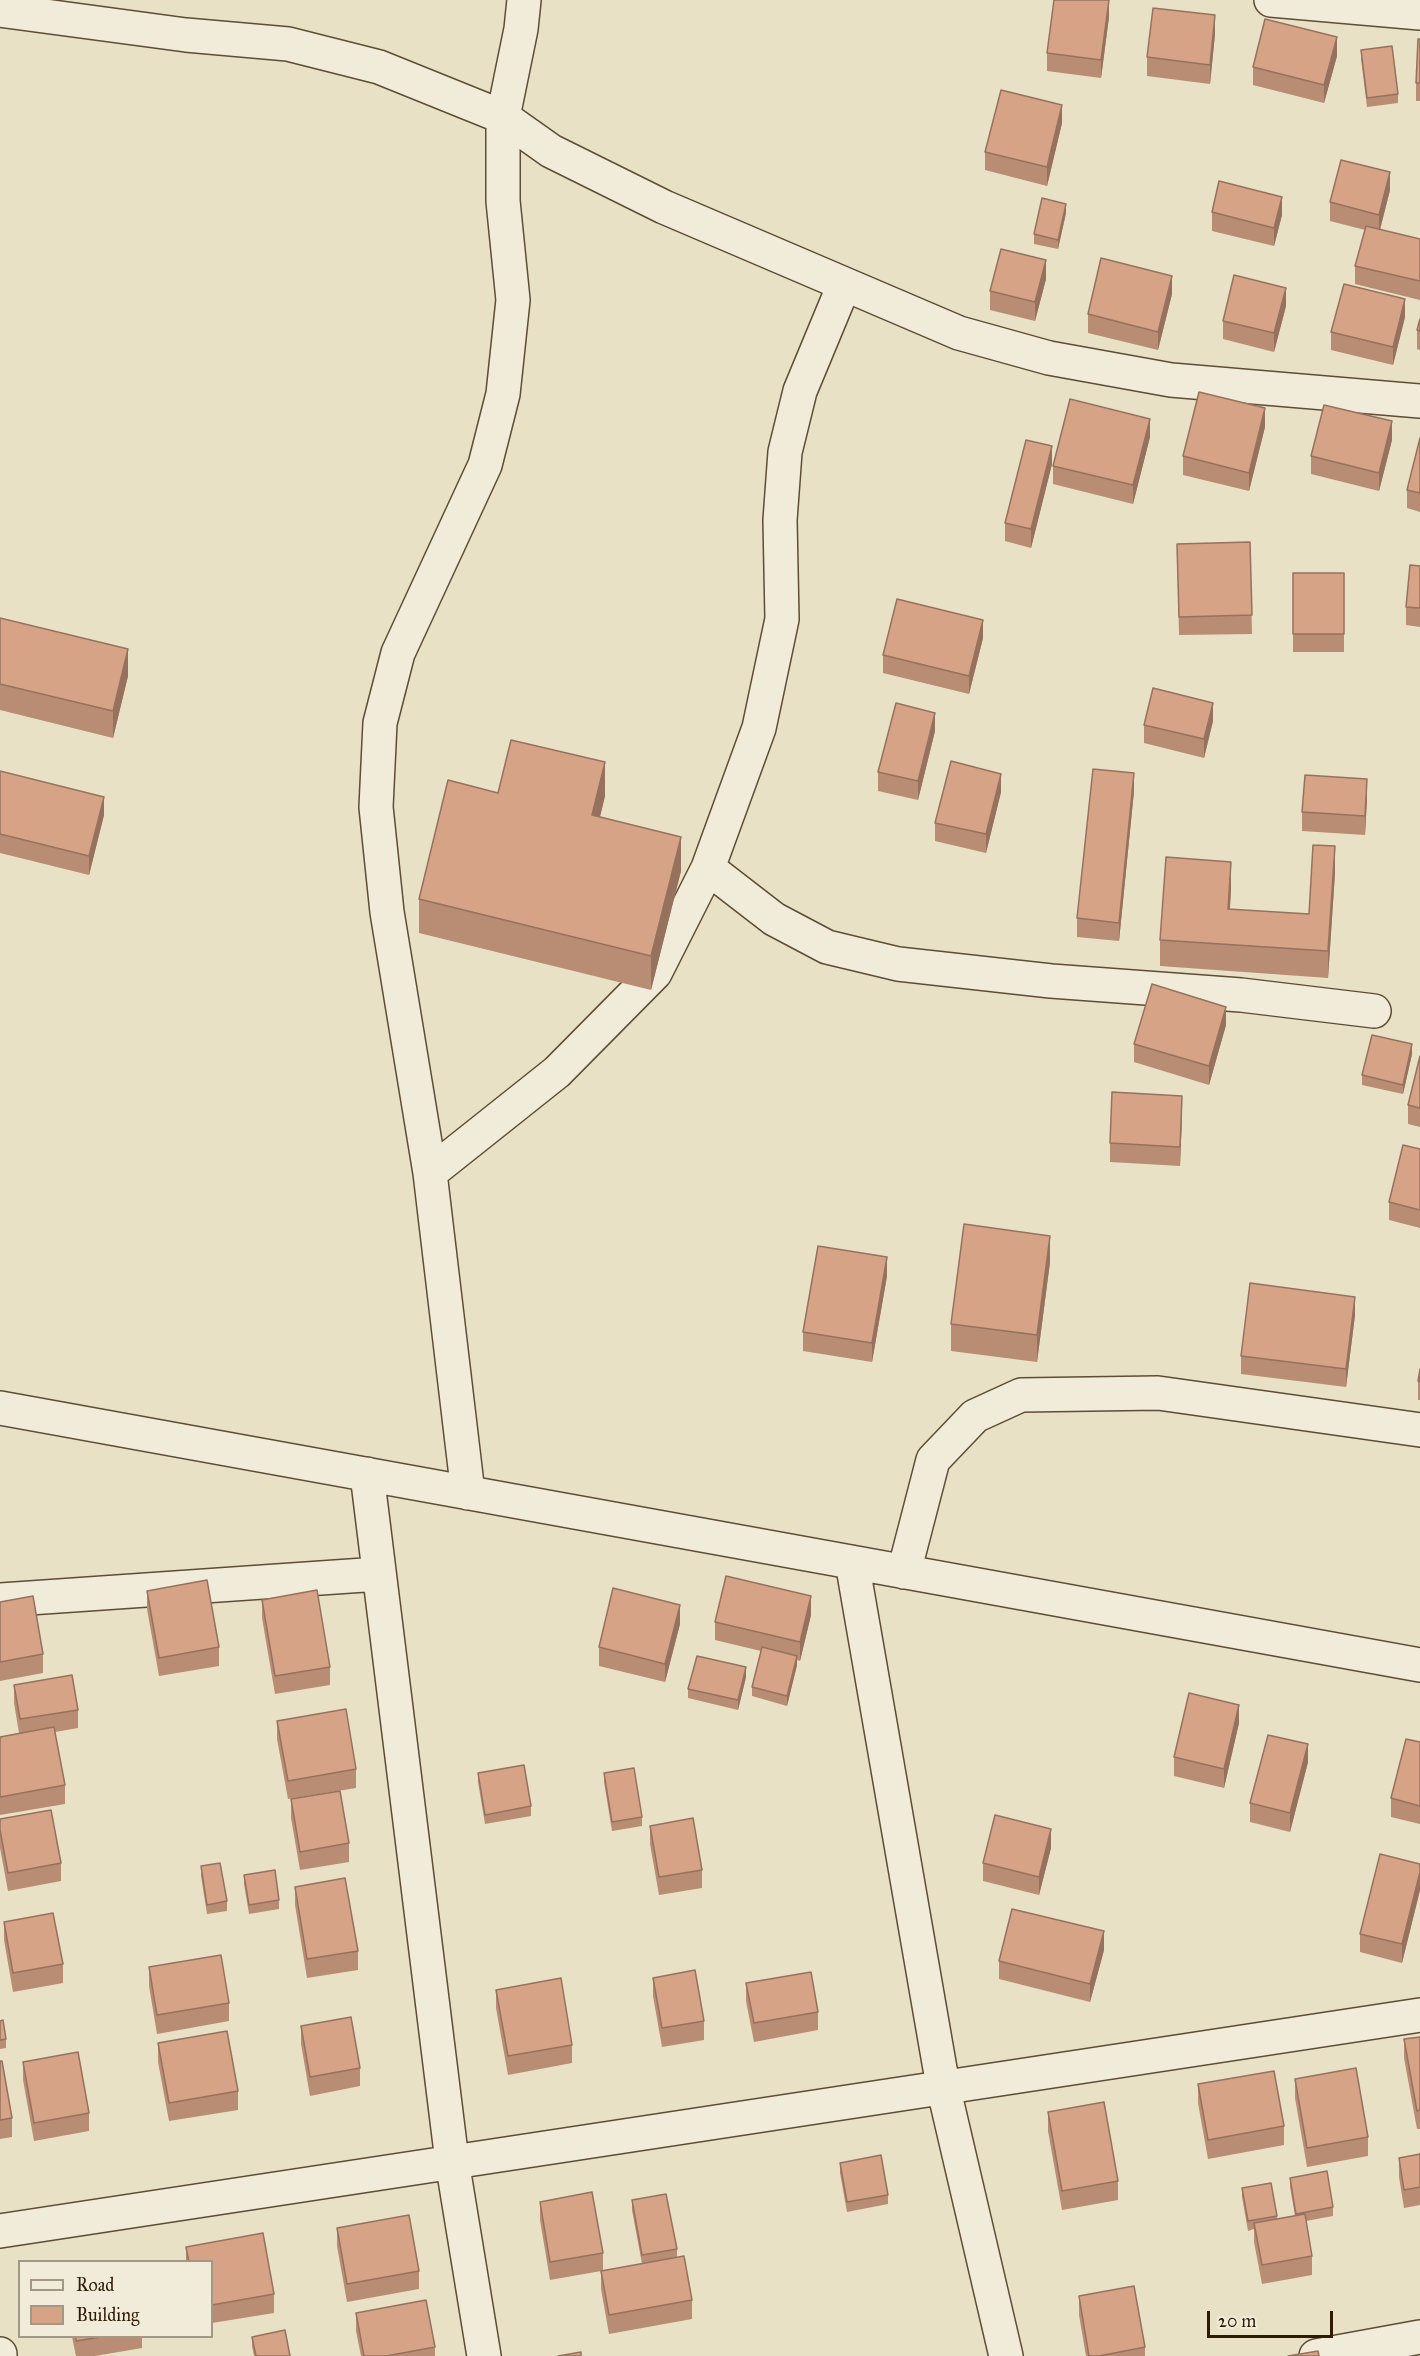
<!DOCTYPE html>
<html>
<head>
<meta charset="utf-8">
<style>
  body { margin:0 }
  #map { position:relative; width:1420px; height:2356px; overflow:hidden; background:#e9e1c5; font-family:"IM FELL Great Primer",serif }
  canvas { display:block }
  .legend { position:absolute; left:18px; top:2260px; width:195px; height:78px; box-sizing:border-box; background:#f1ecd9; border:2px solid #a39884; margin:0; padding:8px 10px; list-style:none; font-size:18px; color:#2f1a04 }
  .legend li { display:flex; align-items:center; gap:12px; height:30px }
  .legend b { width:30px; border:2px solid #a39884 }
  .scale { position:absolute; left:1207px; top:2311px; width:126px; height:27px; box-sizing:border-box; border:3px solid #2f1a04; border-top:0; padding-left:8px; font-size:18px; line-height:21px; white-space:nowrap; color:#2f1a04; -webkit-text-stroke:4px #f1ecd9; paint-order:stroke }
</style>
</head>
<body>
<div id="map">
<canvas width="1420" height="2356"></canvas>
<ul class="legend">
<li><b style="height:8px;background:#f1ecd9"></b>Road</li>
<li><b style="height:16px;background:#d7a387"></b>Building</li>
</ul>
<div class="scale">20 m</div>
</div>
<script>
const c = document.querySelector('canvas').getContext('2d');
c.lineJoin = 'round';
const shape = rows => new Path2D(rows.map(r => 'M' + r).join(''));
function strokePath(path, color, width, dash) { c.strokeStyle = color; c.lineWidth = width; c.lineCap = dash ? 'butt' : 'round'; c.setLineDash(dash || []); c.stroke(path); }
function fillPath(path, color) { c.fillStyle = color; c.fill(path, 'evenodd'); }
const street = shape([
  [1271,0,1420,13],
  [0,10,186,35,288,44,379,67,503,117,551,151,664,207,959,333,1049,358,1171,380,1420,401],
  [708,868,774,919,827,947,898,964,1051,981,1241,995,1374,1011],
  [430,1173,557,1072,655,973,708,868,759,728,782,619,780,520,785,452,800,391,844,285],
  [0,1408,1420,1665],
  [367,1474,452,2161,484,2356],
  [468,1493,430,1173,387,912,376,807,380,723,398,653,485,465,503,394,513,300,503,201,503,117,521,29,524,0],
  [852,1562,943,2086,1006,2356],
  [904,1572,933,1460,975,1416,1021,1395,1158,1393,1420,1430],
  [0,1600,379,1574],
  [0,2231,1420,2015],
  [0,2354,0,2356],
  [1316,2356,1420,2337]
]);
const wall = shape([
  [1109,17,1101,78,1047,71,1047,53],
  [1215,34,1210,84,1147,76,1147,57],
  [1420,39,1420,101,1416,101,1416,83],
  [1361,50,1398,94,1398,103,1367,107,1361,59],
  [1337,56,1324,103,1253,85,1253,67],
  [1062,123,1047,186,985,170,985,152],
  [1390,190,1380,230,1420,239,1420,300,1355,284,1355,266,1365,230,1330,221,1330,202],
  [1212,212,1282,215,1274,246,1212,231],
  [1066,213,1058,249,1034,244,1034,234],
  [1046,279,1035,321,990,310,990,291],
  [1172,294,1158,350,1088,333,1088,314],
  [1286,306,1274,352,1223,339,1223,321],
  [1405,317,1393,365,1331,350,1331,332],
  [1420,319,1420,350,1417,349,1417,330],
  [1265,427,1249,491,1183,475,1183,456],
  [1150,437,1133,504,1053,484,1053,466],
  [1420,438,1420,512,1407,508,1407,490],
  [1392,440,1379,491,1311,474,1311,456],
  [1052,464,1031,548,1005,541,1005,523],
  [1250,542,1252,634,1179,635,1177,544],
  [1420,566,1420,627,1406,625,1406,607],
  [1293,573,1344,573,1344,652,1293,652],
  [0,618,128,676,113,738,0,710],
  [983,638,969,694,883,673,883,655],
  [1213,721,1204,758,1144,743,1144,725],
  [935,731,918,800,878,791,878,772],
  [0,771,104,815,89,875,0,853],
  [1134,791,1119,941,1077,937,1077,918],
  [1001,792,986,853,935,841,935,823],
  [498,793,605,796,600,817,681,871,651,990,419,933,419,899],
  [1367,798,1365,835,1302,831,1302,812],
  [1335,873,1328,978,1160,966,1160,940,1231,889,1230,910,1309,914],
  [1226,1025,1209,1085,1134,1062,1134,1044],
  [1412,1054,1403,1094,1362,1085,1362,1075],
  [1420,1056,1420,1127,1408,1124,1408,1105],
  [1182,1114,1180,1166,1110,1162,1110,1143],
  [1420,1149,1420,1228,1389,1220,1389,1202],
  [1050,1262,1037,1362,951,1351,951,1324],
  [887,1276,872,1362,803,1351,803,1332],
  [1355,1315,1346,1387,1241,1374,1241,1356],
  [1420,1369,1420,1400,1418,1400,1418,1381],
  [147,1591,219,1647,219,1666,159,1676,147,1609],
  [262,1600,330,1667,330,1685,275,1694,262,1618],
  [0,1602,43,1654,43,1673,0,1681],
  [811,1615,800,1661,797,1660,797,1665,787,1706,752,1696,752,1687,761,1651,715,1640,715,1622],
  [680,1624,665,1682,599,1666,599,1647],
  [746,1677,738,1710,688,1698,688,1689],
  [14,1685,78,1710,78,1728,55,1732,65,1785,65,1804,0,1815,0,1737,19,1733,14,1703],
  [277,1721,356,1769,356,1788,288,1799,277,1739],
  [1239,1723,1224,1788,1174,1776,1174,1757],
  [1420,1742,1420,1824,1391,1817,1391,1798],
  [1308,1762,1290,1832,1250,1822,1250,1803],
  [478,1773,531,1806,531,1816,485,1824,478,1782],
  [604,1773,642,1817,642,1826,612,1831,604,1782],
  [291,1799,349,1843,349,1862,300,1870,291,1818],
  [0,1819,61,1863,61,1881,8,1891,0,1848],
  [650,1826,702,1870,702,1888,659,1895,650,1844],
  [1051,1848,1039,1895,983,1881,983,1863],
  [1420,1864,1420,1890,1402,1963,1360,1952,1360,1934],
  [201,1866,227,1901,227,1911,207,1914,201,1876],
  [244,1875,279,1900,279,1909,249,1914,244,1884],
  [295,1887,358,1951,358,1970,307,1978,295,1905],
  [4,1922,63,1964,63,1983,13,1992,4,1940],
  [1104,1950,1090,2002,999,1979,999,1961],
  [149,1967,229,2003,229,2021,157,2034,149,1986],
  [653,1978,704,2021,704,2040,662,2047,653,1996],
  [746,1983,818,2012,818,2030,754,2042,746,2001],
  [496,1990,572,2045,572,2063,508,2075,496,2008],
  [0,2021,6,2039,6,2048,0,2049],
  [301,2026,360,2068,360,2086,310,2096,301,2044],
  [1420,2037,1420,2129,1417,2129,1404,2058,1404,2039],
  [158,2043,238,2091,238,2110,169,2121,158,2062],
  [0,2061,12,2118,12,2137,0,2139],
  [23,2062,89,2113,89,2131,34,2141,23,2080],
  [1295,2079,1368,2137,1368,2156,1307,2167,1295,2098],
  [1198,2084,1284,2126,1284,2145,1208,2159,1198,2103],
  [1048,2112,1118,2181,1118,2200,1062,2210,1048,2131],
  [1420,2154,1420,2205,1404,2208,1399,2177,1399,2158],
  [840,2163,888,2195,888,2204,847,2212,840,2173],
  [1290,2178,1333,2207,1333,2216,1306,2221,1312,2256,1312,2275,1262,2284,1254,2242,1254,2229,1248,2231,1242,2197,1242,2188,1277,2216,1277,2219,1295,2216,1290,2187],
  [632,2200,677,2249,677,2258,692,2300,692,2319,609,2334,601,2289,601,2271,550,2280,540,2220,540,2202,603,2253,603,2271,642,2264,632,2210],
  [337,2228,419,2271,419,2289,347,2302,337,2246],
  [186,2247,274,2294,274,2313,212,2323,212,2262,186,2262],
  [1079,2296,1145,2347,1145,2356,1086,2356,1079,2315],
  [356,2313,435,2347,435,2356,361,2356,356,2331],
  [72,2337,142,2337,142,2348,95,2356,76,2356],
  [252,2337,290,2356,254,2356,252,2346]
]);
const shadedWall = shape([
  [1109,0,1109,17,1101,78,1101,60],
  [1215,15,1215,34,1210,84,1210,65],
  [1337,37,1337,56,1324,103,1324,85],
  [1062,105,1062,123,1047,186,1047,167],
  [1390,172,1390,190,1379,233,1379,215],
  [1282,197,1282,215,1274,246,1274,228],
  [1066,204,1066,213,1058,249,1058,240],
  [1046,260,1046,279,1035,321,1035,302],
  [1172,276,1172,294,1158,350,1158,332],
  [1286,288,1286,306,1274,352,1274,333],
  [1405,299,1405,317,1393,365,1393,347],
  [1265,408,1265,427,1249,491,1249,473],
  [1150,419,1150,437,1133,504,1133,485],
  [1392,421,1392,440,1379,491,1379,473],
  [1052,446,1052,464,1031,548,1031,529],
  [983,620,983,638,969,694,969,676],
  [128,649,128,676,113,738,113,711],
  [1213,703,1213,721,1204,758,1204,739],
  [935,713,935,731,918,800,918,781],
  [605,762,605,796,592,849,592,815],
  [1134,773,1134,791,1119,941,1119,923],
  [1001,774,1001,792,986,853,986,834],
  [1367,779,1367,798,1365,835,1365,816],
  [104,797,104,815,89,875,89,856],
  [681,837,681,871,651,990,651,956],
  [1335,846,1335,873,1328,978,1328,951],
  [1231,862,1231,889,1228,936,1228,909],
  [1226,1007,1226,1025,1209,1085,1209,1066],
  [1412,1044,1412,1054,1403,1094,1403,1085],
  [1182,1096,1182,1114,1180,1166,1180,1147],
  [1050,1236,1050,1262,1037,1362,1037,1335],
  [887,1257,887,1276,872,1362,872,1343],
  [1355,1297,1355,1315,1346,1387,1346,1369],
  [811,1596,811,1615,800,1661,800,1642],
  [680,1605,680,1624,665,1682,665,1664],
  [797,1656,797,1665,787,1706,787,1696],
  [746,1667,746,1677,738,1710,738,1700],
  [1239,1705,1239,1723,1224,1788,1224,1769],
  [1308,1744,1308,1762,1290,1832,1290,1813],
  [1051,1829,1051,1848,1039,1895,1039,1877],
  [1420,1872,1420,1890,1402,1963,1402,1944],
  [1104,1931,1104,1950,1090,2002,1090,1984]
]);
const building = shape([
  [1054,0,1109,0,1101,60,1047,53,1054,0],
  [1153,8,1215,15,1210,65,1147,57,1153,8],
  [1265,19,1337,37,1324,85,1253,67,1265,19],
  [1418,39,1420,39,1420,83,1416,83,1418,39],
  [1392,46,1398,94,1367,98,1361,50,1392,46],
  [1001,90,1062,105,1047,167,985,152,1001,90],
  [1341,160,1390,172,1379,215,1330,202,1341,160],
  [1219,181,1282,197,1274,228,1212,212,1219,181],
  [1042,198,1066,204,1058,240,1034,234,1042,198],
  [1366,226,1420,239,1420,281,1355,266,1366,226],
  [1001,249,1046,260,1035,302,990,291,1001,249],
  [1101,258,1172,276,1158,332,1088,314,1101,258],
  [1234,275,1286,288,1274,333,1223,321,1234,275],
  [1344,284,1405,299,1393,347,1331,332,1344,284],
  [1420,319,1420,331,1417,330,1420,319],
  [1199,392,1265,408,1249,473,1183,456,1199,392],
  [1070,399,1150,419,1133,485,1053,466,1070,399],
  [1324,405,1392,421,1379,473,1311,456,1324,405],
  [1420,438,1420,493,1407,490,1420,438],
  [1026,440,1052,446,1031,529,1005,523,1026,440],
  [1250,542,1252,615,1179,617,1177,544,1250,542],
  [1410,565,1420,566,1420,608,1406,607,1410,565],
  [1293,573,1344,573,1344,634,1293,634,1293,573],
  [897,599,983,620,969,676,883,655,897,599],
  [0,618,128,649,113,711,0,684,0,618],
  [1153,688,1213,703,1204,739,1144,725,1153,688],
  [896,703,935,713,918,781,878,772,896,703],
  [511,740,605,762,592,815,681,837,651,956,419,899,448,780,498,793,511,740],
  [951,761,1001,774,986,834,935,823,951,761],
  [1093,769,1134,773,1119,923,1077,918,1093,769],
  [0,771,104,797,89,856,0,834,0,771],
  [1305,775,1367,779,1365,816,1302,812,1305,775],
  [1313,845,1335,846,1328,951,1160,940,1166,857,1231,862,1228,909,1309,914,1313,845],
  [1152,984,1226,1007,1209,1066,1134,1044,1152,984],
  [1372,1035,1412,1044,1403,1085,1362,1075,1372,1035],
  [1420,1056,1420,1108,1408,1105,1420,1056],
  [1112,1092,1182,1096,1180,1147,1110,1143,1112,1092],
  [1403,1145,1420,1149,1420,1210,1389,1202,1403,1145],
  [964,1224,1050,1236,1037,1335,951,1324,964,1224],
  [818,1246,887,1257,872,1343,803,1332,818,1246],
  [1250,1283,1355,1297,1346,1369,1241,1356,1250,1283],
  [1420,1369,1420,1382,1418,1381,1420,1369],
  [726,1576,811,1596,800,1642,715,1622,726,1576],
  [207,1580,219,1647,159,1658,147,1591,207,1580],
  [613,1588,680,1605,665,1664,599,1647,613,1588],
  [317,1590,330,1667,275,1676,262,1600,317,1590],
  [33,1596,43,1654,0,1662,0,1602,33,1596],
  [762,1647,797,1656,787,1696,752,1687,762,1647],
  [697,1656,746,1667,738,1700,688,1689,697,1656],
  [72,1675,78,1710,20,1719,14,1685,72,1675],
  [1189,1693,1239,1705,1224,1769,1174,1757,1189,1693],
  [346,1709,356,1769,288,1781,277,1721,346,1709],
  [54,1727,65,1785,0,1797,0,1737,54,1727],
  [1268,1735,1308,1744,1290,1813,1250,1803,1268,1735],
  [1406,1739,1420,1742,1420,1806,1391,1798,1406,1739],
  [524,1765,531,1806,485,1815,478,1773,524,1765],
  [634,1768,642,1817,612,1822,604,1773,634,1768],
  [340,1791,349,1843,300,1852,291,1799,340,1791],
  [51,1810,61,1863,8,1873,0,1830,0,1819,51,1810],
  [995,1815,1051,1829,1039,1877,983,1863,995,1815],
  [693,1818,702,1870,659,1877,650,1826,693,1818],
  [1380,1854,1420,1864,1420,1872,1402,1944,1360,1934,1380,1854],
  [220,1863,227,1901,207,1905,201,1866,220,1863],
  [275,1870,279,1900,249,1905,244,1875,275,1870],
  [345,1878,358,1951,307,1959,295,1887,345,1878],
  [1012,1909,1104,1931,1090,1984,999,1961,1012,1909],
  [53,1913,63,1964,13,1973,4,1922,53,1913],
  [221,1955,229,2003,157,2015,149,1967,221,1955],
  [695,1970,704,2021,662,2028,653,1978,695,1970],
  [811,1972,818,2012,754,2023,746,1983,811,1972],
  [561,1978,572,2045,508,2056,496,1990,561,1978],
  [351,2017,360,2068,310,2077,301,2026,351,2017],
  [3,2020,6,2039,0,2040,0,2021,3,2020],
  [227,2031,238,2091,169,2103,158,2043,227,2031],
  [1420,2037,1420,2110,1417,2111,1404,2039,1420,2037],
  [78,2052,89,2113,34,2123,23,2062,78,2052],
  [0,2061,2,2061,12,2118,0,2120,0,2061],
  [1356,2068,1368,2137,1307,2148,1295,2079,1356,2068],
  [1274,2071,1284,2126,1208,2140,1198,2084,1274,2071],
  [1104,2102,1118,2181,1062,2191,1048,2112,1104,2102],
  [1420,2154,1420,2187,1404,2190,1399,2158,1420,2154],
  [881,2155,888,2195,847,2202,840,2163,881,2155],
  [1327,2171,1333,2207,1296,2214,1290,2178,1327,2171],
  [1271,2183,1277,2216,1248,2221,1242,2188,1271,2183],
  [592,2192,603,2253,550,2262,540,2202,592,2192],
  [666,2194,677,2249,642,2255,632,2200,666,2194],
  [1305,2214,1312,2256,1262,2265,1254,2223,1305,2214],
  [409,2215,419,2271,347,2284,337,2228,409,2215],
  [263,2233,274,2294,212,2305,212,2262,189,2262,186,2247,263,2233],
  [684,2256,692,2300,609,2315,601,2271,684,2256],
  [1134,2286,1145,2347,1099,2356,1089,2356,1079,2296,1134,2286],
  [426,2300,435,2347,386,2356,364,2356,356,2313,426,2300],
  [285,2330,290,2356,256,2356,252,2337,285,2330],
  [76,2337,101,2337,76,2341,76,2337],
  [1318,2351,1319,2356,1288,2356,1318,2351],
  [581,2352,581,2356,558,2356,581,2352]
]);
strokePath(street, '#5e4c34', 36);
strokePath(street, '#f1ecd9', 33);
fillPath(wall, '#b98c74');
fillPath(shadedWall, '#96725e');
fillPath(building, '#d7a387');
strokePath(building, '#96725e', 1.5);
</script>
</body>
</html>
